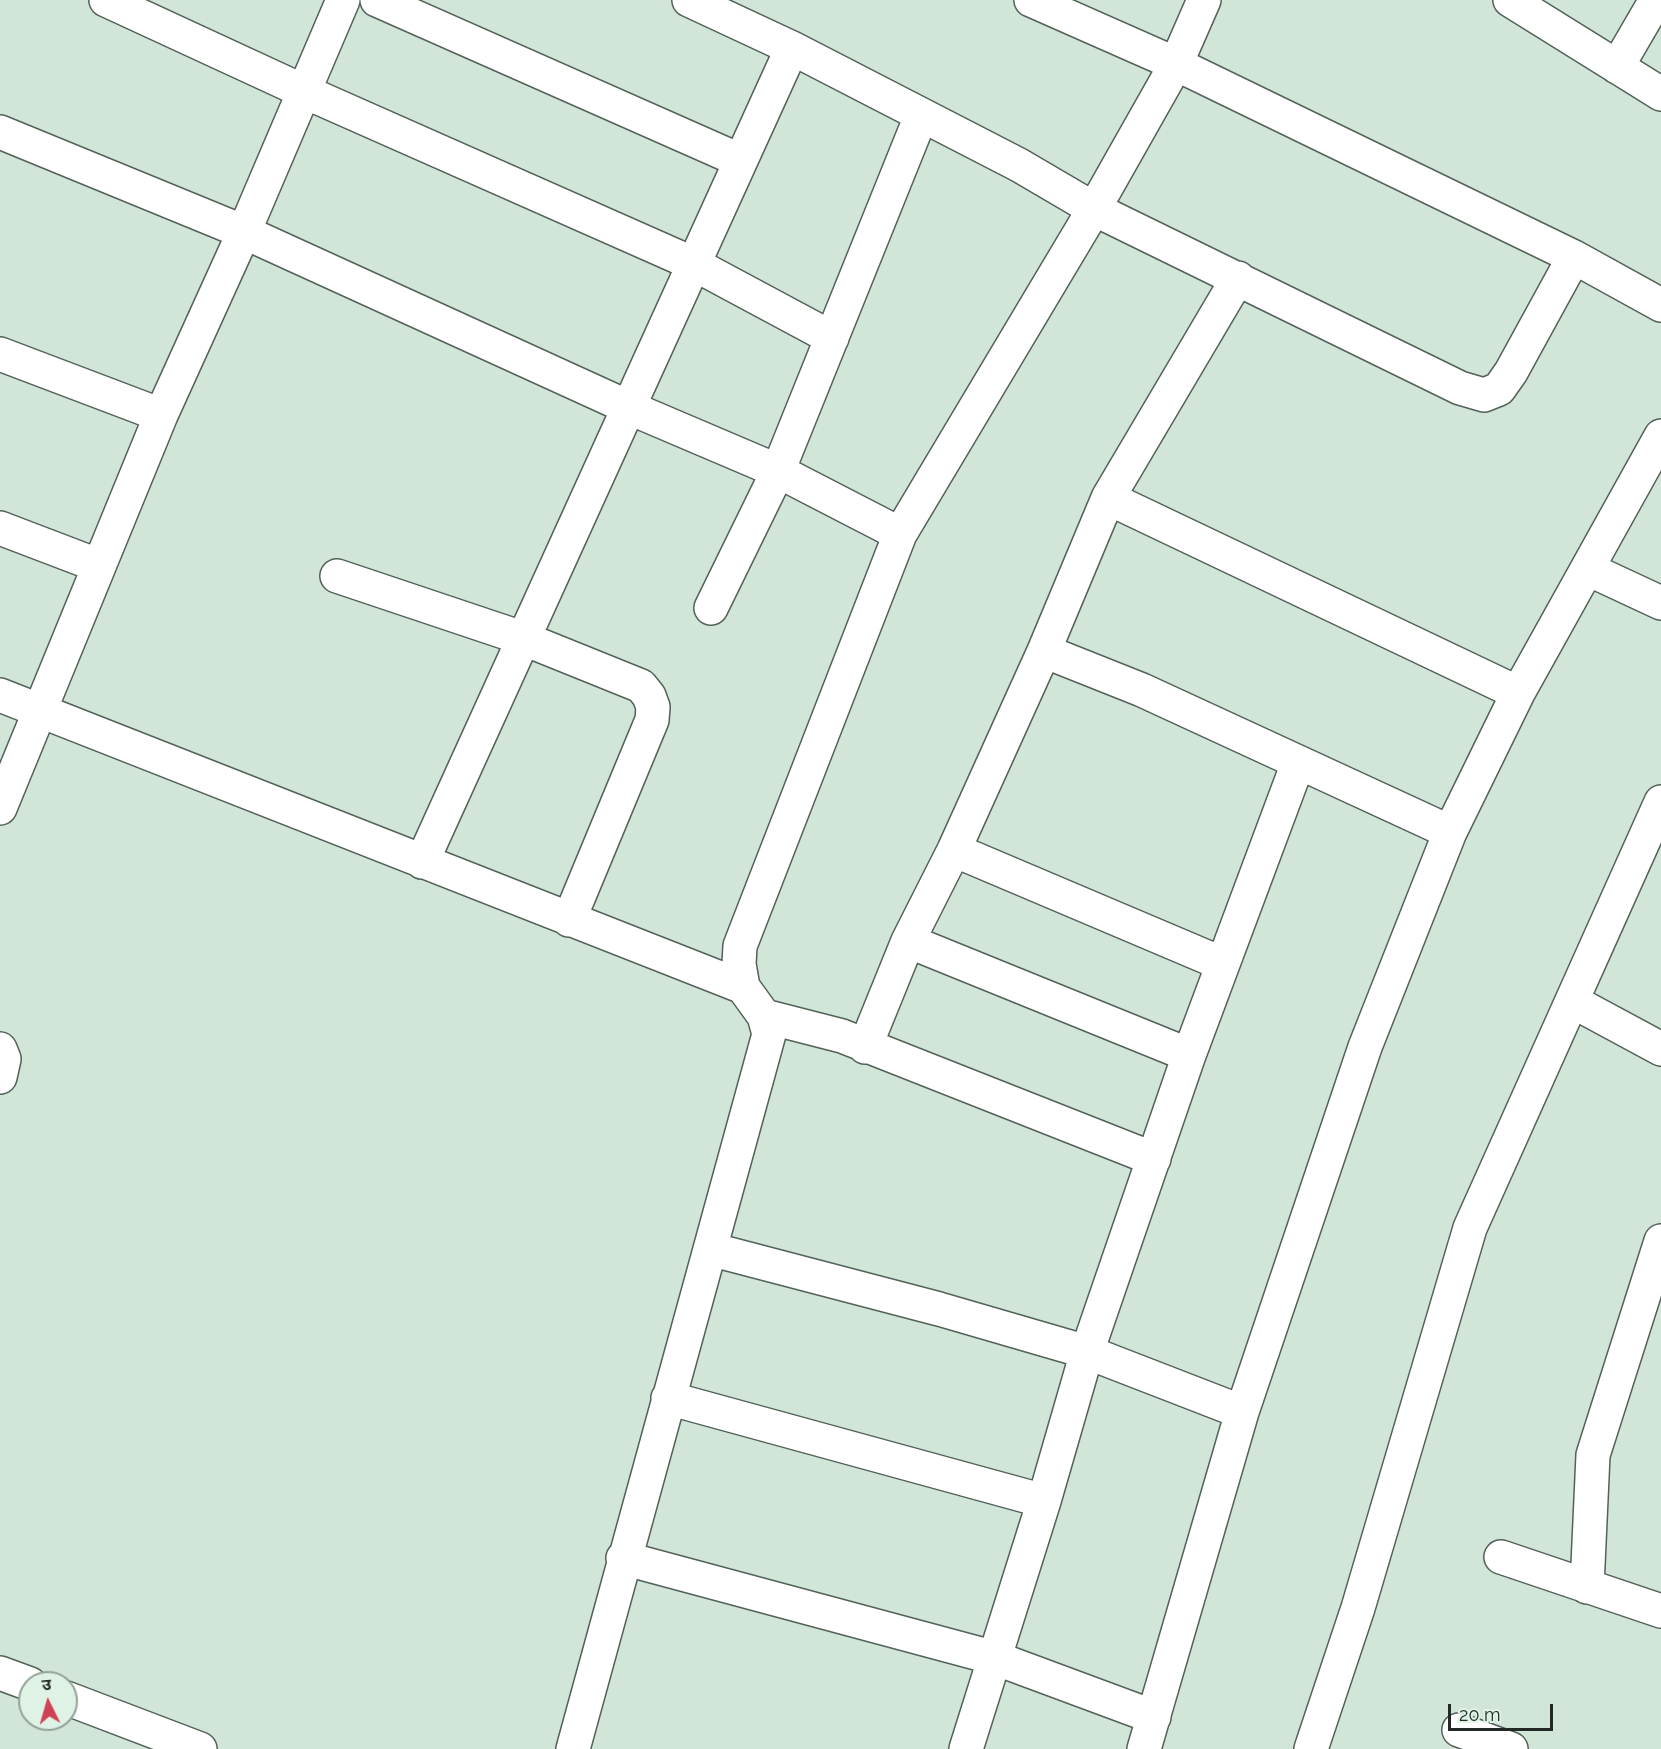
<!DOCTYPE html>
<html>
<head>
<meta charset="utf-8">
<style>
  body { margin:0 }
  #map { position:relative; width:1661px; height:1749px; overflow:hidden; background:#d2e5d9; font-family:Raleway,"Noto Sans Devanagari",sans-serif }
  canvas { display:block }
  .north { position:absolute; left:18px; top:1671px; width:60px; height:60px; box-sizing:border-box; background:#dff2e6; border:2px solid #93a299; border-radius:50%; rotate:355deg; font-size:16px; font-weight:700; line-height:24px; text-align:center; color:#222925 }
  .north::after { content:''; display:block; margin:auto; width:21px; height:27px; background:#d14155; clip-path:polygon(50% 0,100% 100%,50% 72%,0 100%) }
  .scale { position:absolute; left:1448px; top:1704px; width:105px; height:27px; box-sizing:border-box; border:3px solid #222925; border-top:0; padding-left:8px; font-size:18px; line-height:21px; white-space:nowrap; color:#222925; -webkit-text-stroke:4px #dff2e6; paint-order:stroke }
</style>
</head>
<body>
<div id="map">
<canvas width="1661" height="1749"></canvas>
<div class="north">उ</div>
<div class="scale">20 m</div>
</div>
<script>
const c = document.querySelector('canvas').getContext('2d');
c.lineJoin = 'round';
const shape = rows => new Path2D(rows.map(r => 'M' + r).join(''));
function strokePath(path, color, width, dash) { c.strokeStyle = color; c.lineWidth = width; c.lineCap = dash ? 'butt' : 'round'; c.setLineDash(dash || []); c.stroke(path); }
const minor = shape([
  [106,0,303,91,694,264,832,338],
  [377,0,739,160],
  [689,0,792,48,1019,165,1094,209,1460,388,1484,395,1499,389,1511,372,1574,257],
  [1031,0,1176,64,1574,257,1661,305],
  [1510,0,1661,94],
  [1617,67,1656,0],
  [0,132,244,232,630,408,778,471,900,534],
  [0,354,161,415],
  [1108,498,1518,693],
  [0,528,97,565],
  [1588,569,1661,603],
  [337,576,522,638,641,686,649,696,653,707,652,720,569,920],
  [711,608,778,471,921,116],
  [1044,651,1142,690,1450,832],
  [0,695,743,987],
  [0,808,161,415,244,232,343,0],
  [954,850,1223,964],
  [422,862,792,48],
  [908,941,1189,1055],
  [1572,1001,1661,1049],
  [764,1016,842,1036,1154,1159],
  [865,1047,908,941,954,850,1044,651,1108,498,1238,278],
  [0,1049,4,1059,0,1077],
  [710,1249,939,1309,1087,1352,1242,1412],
  [668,1398,1044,1501],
  [1501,1557,1661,1611],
  [623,1558,995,1658,1154,1717],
  [1587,1587,1593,1455,1661,1241],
  [0,1673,30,1684],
  [66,1698,200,1749],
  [1459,1730,1511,1749],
  [573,1749,769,1034,764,1016,743,987,739,964,740,946,900,534,1094,209,1176,64,1204,0],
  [966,1749,1044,1501,1087,1352,1189,1055,1298,763],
  [1144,1749,1242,1412,1365,1047,1450,832,1518,693,1661,436],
  [1311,1749,1358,1608,1470,1228,1661,802]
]);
strokePath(minor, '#526258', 36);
strokePath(minor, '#fff', 33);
</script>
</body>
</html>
